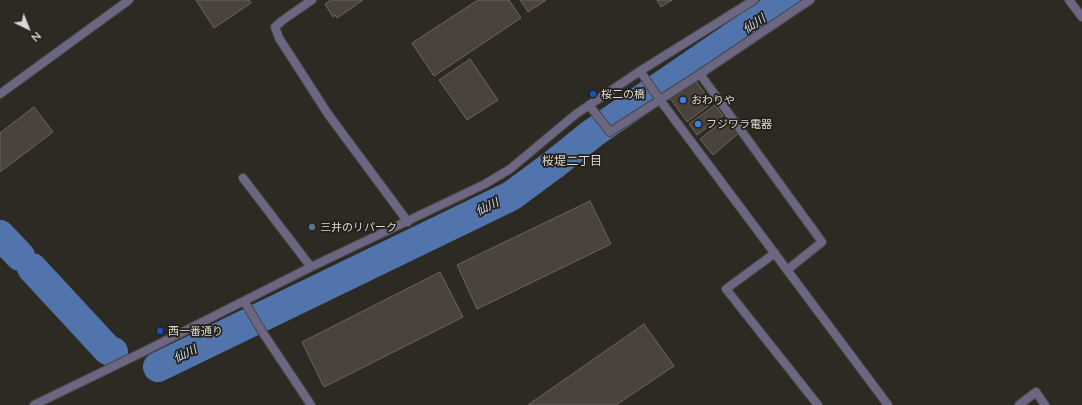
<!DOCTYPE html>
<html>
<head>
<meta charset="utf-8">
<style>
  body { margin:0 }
  #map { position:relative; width:1082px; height:405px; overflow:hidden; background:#2d2a23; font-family:Lato,sans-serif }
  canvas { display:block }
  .north { position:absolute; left:8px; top:8px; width:40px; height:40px; -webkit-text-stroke:3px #232019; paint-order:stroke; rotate:137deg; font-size:11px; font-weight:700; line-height:16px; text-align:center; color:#dbd9d5 }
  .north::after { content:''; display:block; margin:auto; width:14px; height:18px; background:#dbd9d5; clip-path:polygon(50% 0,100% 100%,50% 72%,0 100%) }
</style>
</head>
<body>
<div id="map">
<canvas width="1082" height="405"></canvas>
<div class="north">N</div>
</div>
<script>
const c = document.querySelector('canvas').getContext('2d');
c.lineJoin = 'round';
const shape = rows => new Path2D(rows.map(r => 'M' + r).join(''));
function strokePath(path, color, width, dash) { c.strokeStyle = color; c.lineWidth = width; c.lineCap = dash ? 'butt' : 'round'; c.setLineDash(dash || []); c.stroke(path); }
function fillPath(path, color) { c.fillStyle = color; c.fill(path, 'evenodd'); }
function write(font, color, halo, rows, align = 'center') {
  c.font = font + ' Lato,"Noto Sans JP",sans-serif'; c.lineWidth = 3.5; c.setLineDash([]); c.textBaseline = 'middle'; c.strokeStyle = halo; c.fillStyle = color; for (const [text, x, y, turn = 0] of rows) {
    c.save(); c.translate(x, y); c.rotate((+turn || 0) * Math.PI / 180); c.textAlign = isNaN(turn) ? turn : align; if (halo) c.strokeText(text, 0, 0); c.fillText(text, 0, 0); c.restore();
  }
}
const river = shape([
  [0,235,20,256],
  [32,268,108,350,113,352],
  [158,367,511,196,553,165,593,133,765,15,789,0]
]);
const building = shape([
  [196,0,249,0,251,3,214,28,196,0],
  [331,0,363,0,337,18,335,15,333,17,325,4,331,0],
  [478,0,509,0,521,18,434,76,412,43,478,0],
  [520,0,546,0,528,12,520,0],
  [657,0,672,0,661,7,657,0],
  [470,59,498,100,467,120,439,80,470,59],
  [695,80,712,103,687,122,670,98,695,80],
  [715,105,723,116,697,135,689,124,715,105],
  [34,107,53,132,0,172,0,133,34,107],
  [728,117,740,132,713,155,700,139,728,117],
  [590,201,611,244,477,309,457,265,590,201],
  [440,272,463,317,324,387,302,342,440,272],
  [644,324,674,366,616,405,528,405,644,324]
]);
const lane = shape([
  [312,0,283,20,275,27,279,38,328,114,408,222],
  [700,74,822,242,787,270],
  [775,253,726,289,818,405],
  [1019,405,1036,392,1045,405]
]);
const street = shape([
  [1069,0,1082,17],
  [640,71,660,100,888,405],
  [0,94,129,0],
  [589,105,610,132,700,74,810,0],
  [243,178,311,267],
  [244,301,263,333,311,405],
  [34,405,143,352,311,267,485,184,510,169,576,114,640,71,754,0]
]);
const markers = [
  [593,94,4,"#1a4fb4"],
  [683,100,4,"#3f7fe0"],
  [698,124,4,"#3f7fe0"],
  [312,227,4,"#5c6f8a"],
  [160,331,4,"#1a4fb4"]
];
const poiNames = [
  ["桜二の橋",601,94],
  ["おわりや",691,100],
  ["フジワラ電器",706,124],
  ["三井のリパーク",320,227],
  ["西一番通り",168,331]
];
const waterNames = [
  ["仙川",754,24,-34],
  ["仙川",487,207,-26],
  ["仙川",185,354,-26]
];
const neighbourhoodNames = [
  ["桜堤二丁目",572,161]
];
strokePath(river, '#5174ac', 30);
fillPath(building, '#49423d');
strokePath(building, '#6d6660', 1);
strokePath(lane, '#49463f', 10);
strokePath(street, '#49463f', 10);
strokePath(lane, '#6b6682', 8);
strokePath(street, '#6b6682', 8);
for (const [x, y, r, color] of markers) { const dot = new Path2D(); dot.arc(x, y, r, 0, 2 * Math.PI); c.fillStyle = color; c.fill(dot); strokePath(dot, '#232019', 1.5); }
write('11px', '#dbd9d5', '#232019', poiNames, 'left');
write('italic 12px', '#c7dcfd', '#232019', waterNames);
write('12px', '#dbd9d5', '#232019', neighbourhoodNames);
</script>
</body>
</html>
